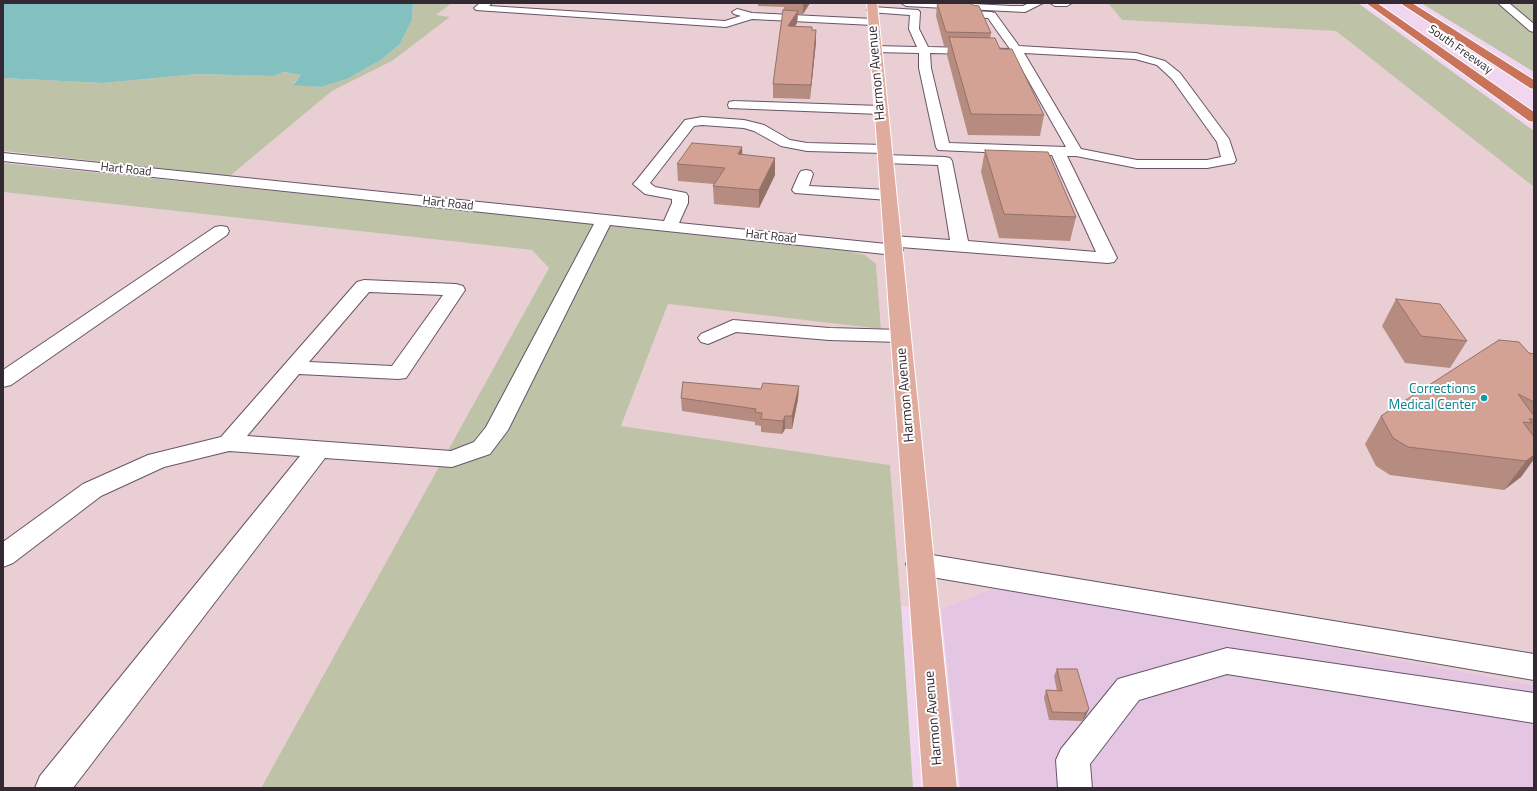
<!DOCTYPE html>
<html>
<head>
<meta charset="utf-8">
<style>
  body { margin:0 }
  #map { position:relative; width:1537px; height:791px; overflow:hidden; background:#f0d7ef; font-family:"Titillium Web",sans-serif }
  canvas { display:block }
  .frame { position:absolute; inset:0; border:4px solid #322932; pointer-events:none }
</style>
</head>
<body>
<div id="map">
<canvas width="1537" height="791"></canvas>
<div class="frame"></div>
</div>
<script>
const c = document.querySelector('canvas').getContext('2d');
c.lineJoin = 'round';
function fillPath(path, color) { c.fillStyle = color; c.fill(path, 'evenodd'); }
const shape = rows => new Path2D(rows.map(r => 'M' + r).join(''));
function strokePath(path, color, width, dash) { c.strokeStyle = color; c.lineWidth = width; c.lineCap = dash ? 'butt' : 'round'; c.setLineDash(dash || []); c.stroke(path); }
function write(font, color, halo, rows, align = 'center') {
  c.font = font + ' "Titillium Web",sans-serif'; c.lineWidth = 4; c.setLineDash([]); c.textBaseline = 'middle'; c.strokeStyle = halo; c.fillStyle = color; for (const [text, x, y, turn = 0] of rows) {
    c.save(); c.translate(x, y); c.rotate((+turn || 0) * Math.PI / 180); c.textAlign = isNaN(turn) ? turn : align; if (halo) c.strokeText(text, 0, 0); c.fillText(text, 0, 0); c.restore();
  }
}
const industrial = shape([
  [452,3,1108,3,1122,20,1336,31,1534,187,1534,685,996,587,941,609,901,606,890,465,621,426,668,304,881,329,876,264,567,221,220,185,332,91,392,61,450,17,435,16],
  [3,192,532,250,549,268,261,788,3,788]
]);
const built = shape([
  [996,587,1534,685,1534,788,960,788,941,609]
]);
const green = shape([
  [413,3,452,3,436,15,450,17,392,61,332,91,230,176,3,151,3,78,103,83,198,74,273,76,284,72,301,75,293,84,321,87,347,79,381,60,400,44,412,20],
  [1108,3,1358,3,1534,131,1534,187,1336,31,1122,20],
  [1421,3,1498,3,1534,32,1534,72],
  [1507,3,1534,3,1534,24],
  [3,163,567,221,847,251,865,255,876,264,881,329,668,304,621,426,890,465,901,606,913,788,261,788,549,268,532,250,3,192]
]);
const water = shape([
  [3,3,413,3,412,20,400,44,381,60,347,79,321,87,293,85,301,75,284,72,273,76,198,74,103,83,3,78]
]);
const minor = shape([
  [480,3,492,3,489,6,725,21,741,16,734,14,732,12,737,9,752,13,873,19,878,22,873,25,752,19,726,27,476,10,474,8,480,3],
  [901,3,956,3,1011,6,1023,6,1029,3,1043,3,1025,12,906,6,901,3],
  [1050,3,1072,3,1067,6,1055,6,1050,3],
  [1498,3,1509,3,1534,24,1534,32,1530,31,1498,3],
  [872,7,918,10,920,12,919,29,928,47,1010,49,988,18,972,17,967,14,972,11,991,12,995,13,1019,46,1136,53,1165,61,1180,73,1229,139,1236,160,1234,163,1207,168,1137,168,1076,156,1067,156,1117,258,1114,262,1108,263,900,247,903,250,900,254,894,255,610,225,508,430,490,454,452,467,325,458,73,788,35,788,40,776,300,456,229,451,164,467,101,496,13,563,3,567,3,542,83,484,148,455,221,437,357,282,364,280,456,284,463,286,465,290,406,378,398,379,299,374,247,436,451,451,474,442,486,427,594,224,3,161,3,153,664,221,672,203,672,199,645,194,633,184,636,181,685,120,702,117,744,120,764,125,790,140,807,143,884,145,889,146,891,149,889,152,884,153,807,151,781,146,754,131,744,128,702,125,694,126,650,183,655,187,686,193,688,196,688,203,679,223,887,244,884,241,887,237,893,236,950,240,938,165,885,163,880,162,878,159,880,156,885,155,945,157,950,158,952,161,968,241,1096,252,1052,155,938,150,936,147,919,68,919,53,875,52,870,49,875,46,917,47,909,29,910,15,869,12,867,10,869,8,872,7],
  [930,53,1014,55,1066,147,949,143,931,68,930,53],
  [1024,53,1135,59,1157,65,1172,79,1217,142,1221,157,1207,160,1137,160,1081,149,1024,53],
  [369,292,443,295,392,366,309,362,369,292],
  [734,101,880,106,885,107,886,110,885,113,880,114,729,108,728,105,729,102,734,101],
  [806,170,811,171,813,174,809,186,888,190,894,192,896,195,894,198,888,200,795,193,792,190,799,174,801,171,806,170],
  [221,226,227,227,229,231,227,235,11,385,3,387,3,370,215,227,221,226],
  [733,320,829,328,901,330,908,332,911,336,908,340,901,342,829,340,736,332,708,344,701,342,698,338,701,334,733,320],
  [920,553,1534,654,1534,680,920,575,910,572,906,564,910,556,920,553],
  [1227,648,1534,693,1534,723,1227,674,1139,700,1090,764,1092,788,1058,788,1056,760,1061,749,1118,679,1227,648]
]);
const major = shape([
  [867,3,877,3,957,788,923,788,867,3]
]);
const highway = shape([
  [1366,3,1377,3,1534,112,1534,122,1529,121,1366,3],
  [1400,3,1412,3,1534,80,1534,89,1530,88,1400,3]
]);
const wall = shape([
  [758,3,810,3,803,14,798,14,797,23,795,26,812,30,816,30,816,42,810,99,773,98,773,84,784,7,758,6],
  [937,3,971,3,971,4,991,33,990,38,1000,49,1044,115,1040,136,968,135,947,55,948,46,944,46,936,16],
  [985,150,1076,217,1070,241,999,238,981,172],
  [743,155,775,175,759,208,714,204,713,186,714,184,678,181,677,164],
  [1396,299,1467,341,1450,368,1405,363,1382,326],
  [1529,353,1534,354,1534,459,1521,477,1504,490,1390,475,1376,466,1365,444,1381,416],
  [799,386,798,399,792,429,785,429,782,434,761,432,761,426,755,425,755,422,682,411,681,398,761,389],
  [1057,669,1089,709,1085,717,1082,721,1049,720,1044,698,1046,690,1057,691,1054,676]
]);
const shadedWall = shape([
  [803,3,810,3,803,14],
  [798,11,797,23,787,38,788,26],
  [816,30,816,42,810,99,811,85],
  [742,147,743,164,738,154],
  [775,158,775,175,759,208,759,190],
  [799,386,798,399,792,429,792,416],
  [785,416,785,429,782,434,783,421],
  [1534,455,1534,459,1521,477,1504,490,1526,461],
  [1089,709,1085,717,1082,721,1085,713]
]);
const building = shape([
  [937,3,969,3,973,5,979,6,991,33,946,32,937,3],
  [783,10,798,11,788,26,812,27,812,30,816,30,811,85,773,84,783,10],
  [949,37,995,38,1000,49,1012,49,1044,115,971,114,949,37],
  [692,143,742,147,738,154,775,158,759,190,713,186,725,168,677,164,692,143],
  [985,150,1048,152,1076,217,1004,214,985,150],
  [1396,299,1440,304,1467,341,1421,336,1396,299],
  [1499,340,1519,342,1529,353,1534,354,1534,402,1518,394,1534,416,1534,419,1529,419,1532,423,1523,422,1534,437,1534,455,1526,461,1408,447,1393,438,1381,416,1499,340],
  [683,382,761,389,763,383,799,386,792,416,785,416,783,421,761,419,762,413,755,412,756,409,681,398,683,382],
  [1057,669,1077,669,1089,709,1085,713,1052,712,1046,690,1062,691,1057,669]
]);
const markers = [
  [1484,398,4,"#0f9aa8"]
];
const farStreetnames = [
  ["South Freeway",1460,50,35],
  ["Hart Road",126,170,6],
  ["Hart Road",448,204,6],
  ["Hart Road",771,237,6]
];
const streetNames = [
  ["Harmon Avenue",877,73,-95],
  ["Harmon Avenue",906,395,-95],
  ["Harmon Avenue",934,718,-95]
];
const cultureNames = [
  ["Corrections",1476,390],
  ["Medical Center",1476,406]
];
fillPath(industrial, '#e9cfd3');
fillPath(built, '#e4c6e3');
fillPath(green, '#bec3a7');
fillPath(water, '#83c0c0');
strokePath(minor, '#695468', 2);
strokePath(major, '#fff', 2);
strokePath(highway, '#fff', 2);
fillPath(minor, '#fff');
fillPath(major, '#dfab9c');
fillPath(highway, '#c9735a');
fillPath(wall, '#b68b80');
fillPath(shadedWall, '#947168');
fillPath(building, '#d4a295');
strokePath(building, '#947168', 1);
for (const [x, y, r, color] of markers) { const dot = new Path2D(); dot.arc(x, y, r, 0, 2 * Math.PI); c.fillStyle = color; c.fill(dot); strokePath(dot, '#fff', 1.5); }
write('12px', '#322932', '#fff', farStreetnames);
write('14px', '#322932', '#fff', streetNames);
write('14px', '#0d838f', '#fff', cultureNames, 'right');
</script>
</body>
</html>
